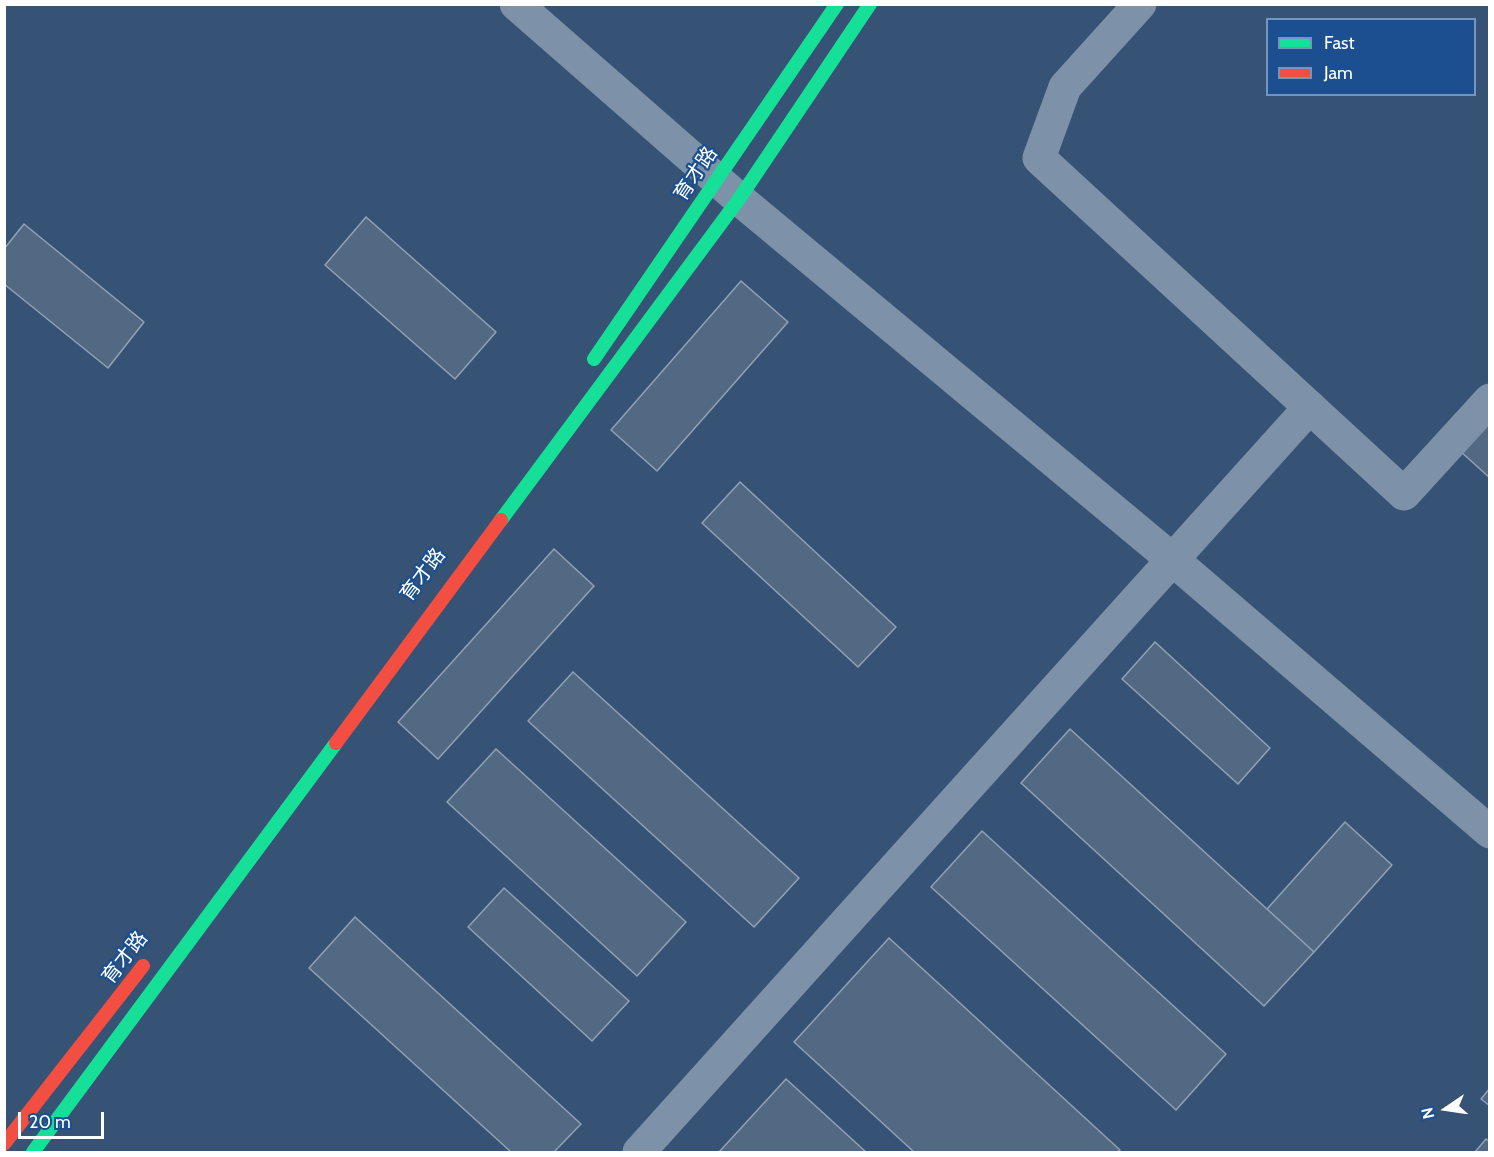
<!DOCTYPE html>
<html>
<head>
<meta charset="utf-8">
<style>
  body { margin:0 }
  #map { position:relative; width:1494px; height:1157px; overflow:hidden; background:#365274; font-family:Cabin,sans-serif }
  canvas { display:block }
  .frame { position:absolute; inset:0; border:6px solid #fff; pointer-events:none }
  .legend { position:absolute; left:1266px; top:18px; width:210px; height:78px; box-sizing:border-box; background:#1b4f8f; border:2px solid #7695bc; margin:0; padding:8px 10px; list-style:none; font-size:18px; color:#fff }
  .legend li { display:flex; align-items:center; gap:12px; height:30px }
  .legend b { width:30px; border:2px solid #7695bc }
  .north { position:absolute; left:1416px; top:1079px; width:60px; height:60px; -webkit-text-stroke:4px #1b4f8f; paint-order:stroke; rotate:257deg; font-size:16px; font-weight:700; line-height:24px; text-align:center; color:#fff }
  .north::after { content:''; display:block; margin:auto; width:21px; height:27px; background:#fff; clip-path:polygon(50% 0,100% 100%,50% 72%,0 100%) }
  .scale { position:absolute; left:18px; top:1112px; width:86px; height:27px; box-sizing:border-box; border:3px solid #fff; border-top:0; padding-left:8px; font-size:18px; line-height:21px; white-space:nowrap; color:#fff; -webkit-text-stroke:4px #1b4f8f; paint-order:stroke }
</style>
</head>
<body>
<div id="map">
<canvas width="1494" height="1157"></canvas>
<div class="frame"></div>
<ul class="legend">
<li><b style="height:8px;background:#16e098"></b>Fast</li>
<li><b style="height:8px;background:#f24e42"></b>Jam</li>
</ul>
<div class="north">N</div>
<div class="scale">20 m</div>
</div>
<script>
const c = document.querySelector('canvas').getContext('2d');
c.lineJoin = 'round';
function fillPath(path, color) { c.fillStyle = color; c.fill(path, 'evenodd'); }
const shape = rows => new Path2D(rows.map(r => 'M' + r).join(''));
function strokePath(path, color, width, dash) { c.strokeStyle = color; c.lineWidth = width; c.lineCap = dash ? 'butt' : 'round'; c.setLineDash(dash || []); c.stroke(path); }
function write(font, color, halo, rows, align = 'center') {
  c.font = font + ' Cabin,"Noto Sans SC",sans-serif'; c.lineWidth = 4.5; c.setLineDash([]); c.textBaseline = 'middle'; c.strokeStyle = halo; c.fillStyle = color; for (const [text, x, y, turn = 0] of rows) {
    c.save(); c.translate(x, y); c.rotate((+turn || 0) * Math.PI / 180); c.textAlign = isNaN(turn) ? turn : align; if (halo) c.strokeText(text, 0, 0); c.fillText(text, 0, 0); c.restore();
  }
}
const building = shape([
  [366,217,496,332,455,379,325,265,366,217],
  [24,224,144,322,108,368,4,284,4,249,24,224],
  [741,281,788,322,657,471,611,430,741,281],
  [1490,419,1490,478,1460,451,1490,419],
  [740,482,896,627,858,667,702,523,740,482],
  [554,549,594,586,438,759,398,722,554,549],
  [1155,642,1270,748,1238,784,1122,679,1155,642],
  [573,672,799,878,754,927,528,721,573,672],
  [1070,729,1314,952,1264,1006,1021,783,1070,729],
  [496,749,686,922,637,976,447,802,496,749],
  [1345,822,1392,865,1314,952,1267,909,1345,822],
  [982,831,1226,1054,1176,1110,931,887,982,831],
  [504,888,629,1001,592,1041,468,927,504,888],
  [355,917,581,1124,554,1152,511,1152,309,968,355,917],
  [889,938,1120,1150,1117,1152,914,1152,794,1042,889,938],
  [786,1079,866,1152,719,1152,786,1079],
  [1490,1088,1490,1106,1481,1099,1490,1088],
  [1486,1139,1490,1142,1490,1152,1475,1152,1486,1139]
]);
const street = shape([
  [516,4,739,199,1173,560,1490,832],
  [1140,4,1065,87,1039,158,1404,494,1490,400],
  [639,1152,1310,407]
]);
const fast = shape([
  [594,359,837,4],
  [501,520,739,199,870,4],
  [33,1152,336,743]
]);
const jam = shape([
  [336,743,501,520],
  [4,1144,143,966]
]);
const streetNames = [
  ["育才路",696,174,-56],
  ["育才路",423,575,-53],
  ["育才路",125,958,-52]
];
fillPath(building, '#526984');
strokePath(building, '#92a2b6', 1.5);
strokePath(street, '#7d92a8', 33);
strokePath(fast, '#16e098', 14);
strokePath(jam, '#f24e42', 14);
write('20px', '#fff', '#1b4f8f', streetNames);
</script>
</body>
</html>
